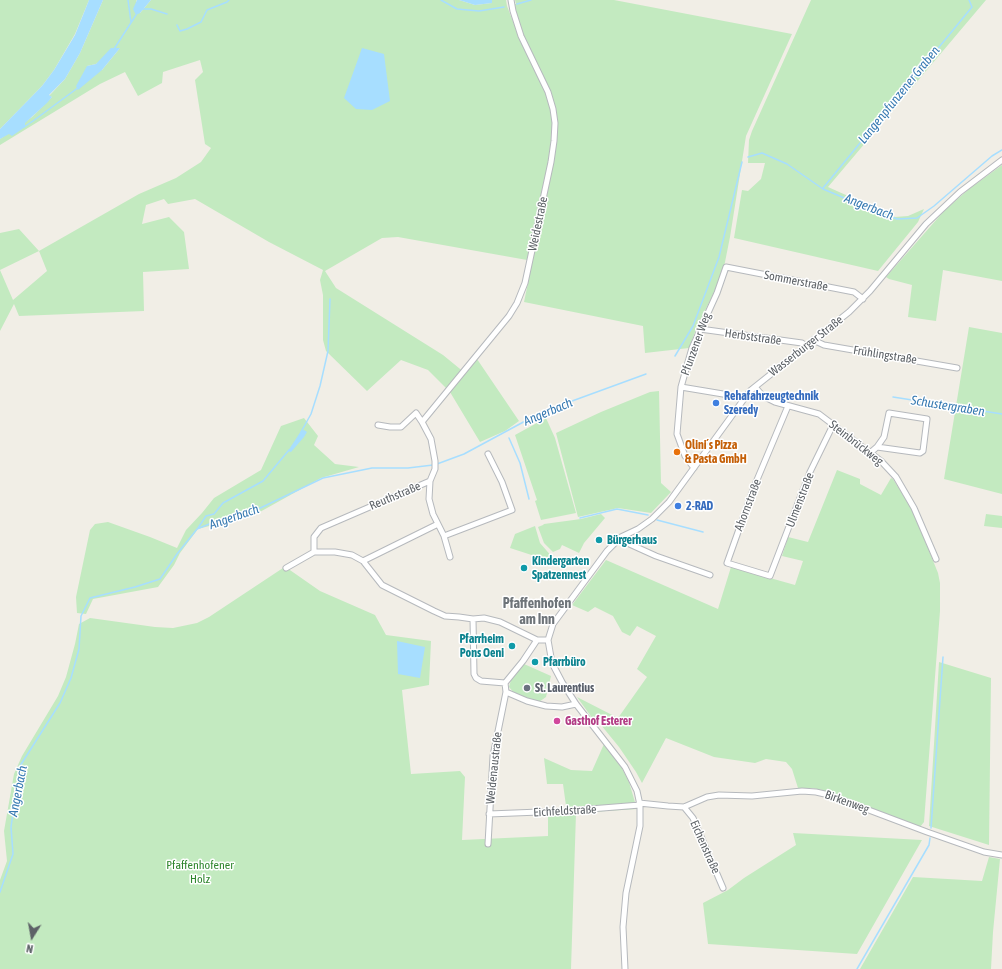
<!DOCTYPE html>
<html>
<head>
<meta charset="utf-8">
<style>
  body { margin:0 }
  #map { position:relative; width:1002px; height:969px; overflow:hidden; background:#f1eee6; font-family:"Asap Condensed",sans-serif }
  canvas { display:block }
  .north { position:absolute; left:12px; top:917px; width:40px; height:40px; -webkit-text-stroke:3px #fff; paint-order:stroke; rotate:191deg; font-size:11px; font-weight:700; line-height:16px; text-align:center; color:#5d6267 }
  .north::after { content:''; display:block; margin:auto; width:14px; height:18px; background:#5d6267; clip-path:polygon(50% 0,100% 100%,50% 72%,0 100%) }
</style>
</head>
<body>
<div id="map">
<canvas width="1002" height="969"></canvas>
<div class="north">N</div>
</div>
<script>
const c = document.querySelector('canvas').getContext('2d');
c.lineJoin = 'round';
function fillPath(path, color) { c.fillStyle = color; c.fill(path, 'evenodd'); }
const shape = rows => new Path2D(rows.map(r => 'M' + r).join(''));
function strokePath(path, color, width, dash) { c.strokeStyle = color; c.lineWidth = width; c.lineCap = dash ? 'butt' : 'round'; c.setLineDash(dash || []); c.stroke(path); }
function write(font, color, halo, rows, align = 'center') {
  c.font = font + ' "Asap Condensed",sans-serif'; c.lineWidth = 3; c.setLineDash([]); c.textBaseline = 'middle'; c.strokeStyle = halo; c.fillStyle = color; for (const [text, x, y, turn = 0] of rows) {
    c.save(); c.translate(x, y); c.rotate((+turn || 0) * Math.PI / 180); c.textAlign = isNaN(turn) ? turn : align; if (halo) c.strokeText(text, 0, 0); c.fillText(text, 0, 0); c.restore();
  }
}
const green = shape([
  [0,0,89,0,75,34,54,70,42,86,0,129],
  [103,0,137,0,136,1,140,13,151,0,459,0,475,5,492,3,492,0,506,0,507,6,514,24,547,96,552,112,553,130,552,146,530,253,527,260,398,237,382,238,325,271,336,288,443,355,465,373,477,359,519,421,505,431,480,442,450,392,428,370,401,360,367,391,326,351,323,340,323,295,320,280,323,270,269,242,195,199,168,204,164,199,146,205,142,224,169,217,184,232,189,269,143,272,144,311,19,316,14,304,0,331,0,233,19,229,39,251,139,194,176,178,201,162,211,148,205,144,195,80,203,72,200,60,163,72,162,83,138,96,125,72,100,84,0,145,0,139,32,117,52,97,49,96,65,79,80,53],
  [120,48,102,70,87,66,96,64],
  [39,251,47,271,13,300,0,270],
  [515,0,614,0,792,34,746,136,730,237,724,267,715,290,697,327,689,348,645,353,643,326,524,302,555,153,557,117,549,89,516,19,513,4,516,4],
  [811,0,986,0,828,187,895,217,908,216,924,209,918,222,878,271,734,238,742,190,748,191,761,179,765,163,748,163,749,140,752,131],
  [1002,165,1002,281,943,270,936,321,908,317,912,285,889,279,886,277,944,211,969,189],
  [969,327,1002,333,1002,494,944,479],
  [659,391,661,483,671,492,651,513,618,508,578,517,556,433,601,412,650,392],
  [304,418,318,436,314,445,335,464,359,467,321,478,258,513,198,529,180,553,174,565,158,587,93,599,86,614,77,613,76,597,90,530,95,524,108,522,150,537,177,548,186,530,202,513,214,498,261,470,281,426],
  [546,418,555,438,576,513,541,520,535,501,537,500,515,435],
  [837,470,860,479,860,484,881,495,891,478,893,479,913,511,938,573,940,583,940,611,924,822,920,827,914,826,822,790,812,788,798,788,792,769,786,762,766,759,755,763,714,757,666,738,642,783,636,772,619,747,601,725,595,722,577,697,618,718,647,677,637,669,656,636,637,626,630,636,622,632,613,616,595,607,588,612,572,605,606,560,718,609,731,567,795,585,803,561,782,556,788,537,808,542],
  [601,514,605,518,584,543,579,553,562,545,560,549,553,552,544,543,538,527,543,525,544,524,581,519],
  [986,514,1002,516,1002,528,984,526],
  [535,526,540,543,553,558,550,561,510,548,515,534],
  [286,566,287,568,320,591,375,615,386,635,431,641,429,685,402,690,411,774,460,771,465,777,462,840,548,836,548,815,567,813,563,784,547,784,544,758,571,770,592,771,604,744,622,768,629,782,637,809,576,813,571,969,0,969,0,880,7,861,4,831,14,774,22,756,58,696,66,677,75,644,79,624,90,618,155,627,173,628,197,623,209,617],
  [939,662,991,678,989,845,929,826],
  [524,664,551,676,546,697,539,702,515,694,509,687,511,680],
  [793,833,922,840,857,954,708,944,703,903,728,890,744,878,796,845],
  [989,857,1000,859,993,932,991,969,860,969,913,877,982,881]
]);
const water = shape([
  [89,0,103,0,80,53,65,79,49,95,52,97,47,103,25,123,25,127,12,136,9,134,0,139,0,129,42,86,54,70,75,35],
  [137,0,151,0,140,13,136,15,133,9],
  [459,0,492,0,492,3,475,5],
  [111,48,120,48,102,70,78,90,76,86,87,66,96,64],
  [362,48,384,54,390,101,372,110,356,109,344,98],
  [304,430,307,432,304,437,291,452,288,451,301,431],
  [397,641,425,647,420,678,398,674]
]);
const stream = shape([
  [128,0,131,22],
  [441,0,457,9,479,11,504,7],
  [517,4,531,0],
  [142,9,151,9,167,14],
  [177,25,180,31,187,29,201,22,207,10,227,2,229,0],
  [114,49,136,15],
  [24,127,33,121,79,87],
  [748,157,762,153,787,164,823,189,861,205,897,219,917,218,934,206,992,156,1002,150],
  [823,188,972,7,969,0],
  [675,356,693,326,719,257,742,162],
  [893,397,1002,414],
  [301,432,311,414,320,386,328,351,330,299],
  [509,438,520,463,529,499],
  [437,464,464,454,542,412,646,374],
  [580,518,617,509,648,515],
  [657,520,703,532],
  [198,528,206,516,214,514,223,503,263,481,289,450],
  [931,828,943,657],
  [0,892,13,854,11,827,20,766,60,703,71,678,79,649,81,616,90,598,135,587,160,579,177,554,197,529,219,520,252,512,323,478,372,468,408,468,433,465],
  [857,969,929,845,930,838]
]);
const minor = shape([
  [700,329,802,343,806,346],
  [813,340,824,345,957,368],
  [681,387,741,397,744,399],
  [755,387,763,396,775,402,819,414,881,461,896,477,914,508,936,559],
  [788,406,754,487,727,563,770,576,810,472,833,425],
  [422,422,509,316,517,303,525,283,551,162,554,141,555,123,553,109,548,92,521,36,513,11,511,0],
  [378,425,390,427,401,427,416,413,422,422,431,439,435,461,435,469,430,481,429,499,433,514,444,536,450,557],
  [870,453,877,447,920,453,923,451,927,419,889,413,884,437,877,447],
  [694,468,685,456,677,434,681,387,692,348,717,293,726,267,854,292,863,299],
  [444,536,512,510,502,482,488,454],
  [621,537,625,542,656,556,710,575],
  [314,552,314,537,321,528,430,481],
  [363,561,438,524],
  [286,568,314,552,335,552,352,555,363,561,382,585,434,611,445,616,459,617,473,619,484,618,500,622,537,640,548,640],
  [473,619,474,674,476,678,481,681,505,683],
  [506,692,527,701,546,706,562,707,576,704],
  [639,803,668,806,684,807,707,797,719,795,752,796,802,791,816,792,829,795,927,832,984,852,1002,855],
  [684,807,693,818,723,888],
  [489,814,565,811,640,805],
  [488,844,493,756,506,692,505,683,523,661,537,640],
  [625,969,623,927,626,893,640,826,640,805,637,791,625,767,576,704,562,682,552,663,548,640,553,624,607,551,621,537,638,529,652,519,669,502,744,399,751,390,849,312,870,291,926,224,960,192,1002,160]
]);
const markers = [
  [716,403,4,"#3f7fe0"],
  [677,452,4,"#e8710a"],
  [678,506,4,"#3f7fe0"],
  [599,540,4,"#0f9aa8"],
  [524,568,4,"#0f9aa8"],
  [512,646,4,"#0f9aa8"],
  [535,662,4,"#0f9aa8"],
  [527,688,4,"#6b7280"],
  [557,721,4,"#d1479c"]
];
const streetNames = [
  ["Weidestraße",538,224,-78],
  ["Sommerstraße",796,281,11],
  ["Herbststraße",753,337,8],
  ["Pfunzener Weg",696,344,-70],
  ["Wasserburger Straße",806,346,-38],
  ["Frühlingstraße",885,355,9],
  ["Steinbrückweg",856,443,38],
  ["Reuthstraße",395,496,-23],
  ["Ulmenstraße",800,500,-69],
  ["Ahornstraße",748,505,-69],
  ["Weidenaustraße",494,768,-84],
  ["Birkenweg",847,802,20],
  ["Eichfeldstraße",565,811,-3],
  ["Eichenstraße",705,847,66]
];
const shopNames = [
  ["Rehafahrzeugtechnik",724,396],
  ["Szeredy",724,410],
  ["2-RAD",686,506]
];
const foodNames = [
  ["Olini´s Pizza",685,445],
  ["& Pasta GmbH",685,459]
];
const cultureNames = [
  ["Bürgerhaus",607,540],
  ["Kindergarten",532,561],
  ["Spatzennest",532,575],
  ["Pfarrheim",504,639,"right"],
  ["Pons Oeni",504,653,"right"],
  ["Pfarrbüro",543,662]
];
const worshipNames = [
  ["St. Laurentius",535,688]
];
const hotelNames = [
  ["Gasthof Esterer",565,721]
];
const parkNames = [
  ["Pfaffenhofener",200,865],
  ["Holz",200,879]
];
const waterNames = [
  ["Langenpfunzener Graben",899,95,-51],
  ["Angerbach",869,207,21],
  ["Schustergraben",948,406,9],
  ["Angerbach",548,412,-23],
  ["Angerbach",234,517,-19],
  ["Angerbach",18,791,-79]
];
const quarterNames = [
  ["Pfaffenhofen",537,604],
  ["am Inn",537,620]
];
fillPath(green, '#c3eac0');
fillPath(water, '#a7deff');
strokePath(stream, '#a7deff', 1.5);
strokePath(minor, '#b6b9bd', 7);
strokePath(minor, '#fff', 5);
for (const [x, y, r, color] of markers) { const dot = new Path2D(); dot.arc(x, y, r, 0, 2 * Math.PI); c.fillStyle = color; c.fill(dot); strokePath(dot, '#fff', 1.5); }
write('12px', '#5d6267', '#fff', streetNames);
write('bold 12px', '#366cbe', '#fff', shopNames, 'left');
write('bold 12px', '#c56008', '#fff', foodNames, 'left');
write('bold 12px', '#0d838f', '#fff', cultureNames, 'left');
write('bold 12px', '#5b616d', '#fff', worshipNames, 'left');
write('bold 12px', '#b23c85', '#fff', hotelNames, 'left');
write('12px', '#2f862e', '#fff', parkNames);
write('italic 13px', '#377ab2', '#fff', waterNames);
write('bold 14px', '#6e7479', '#fff', quarterNames);
</script>
</body>
</html>
